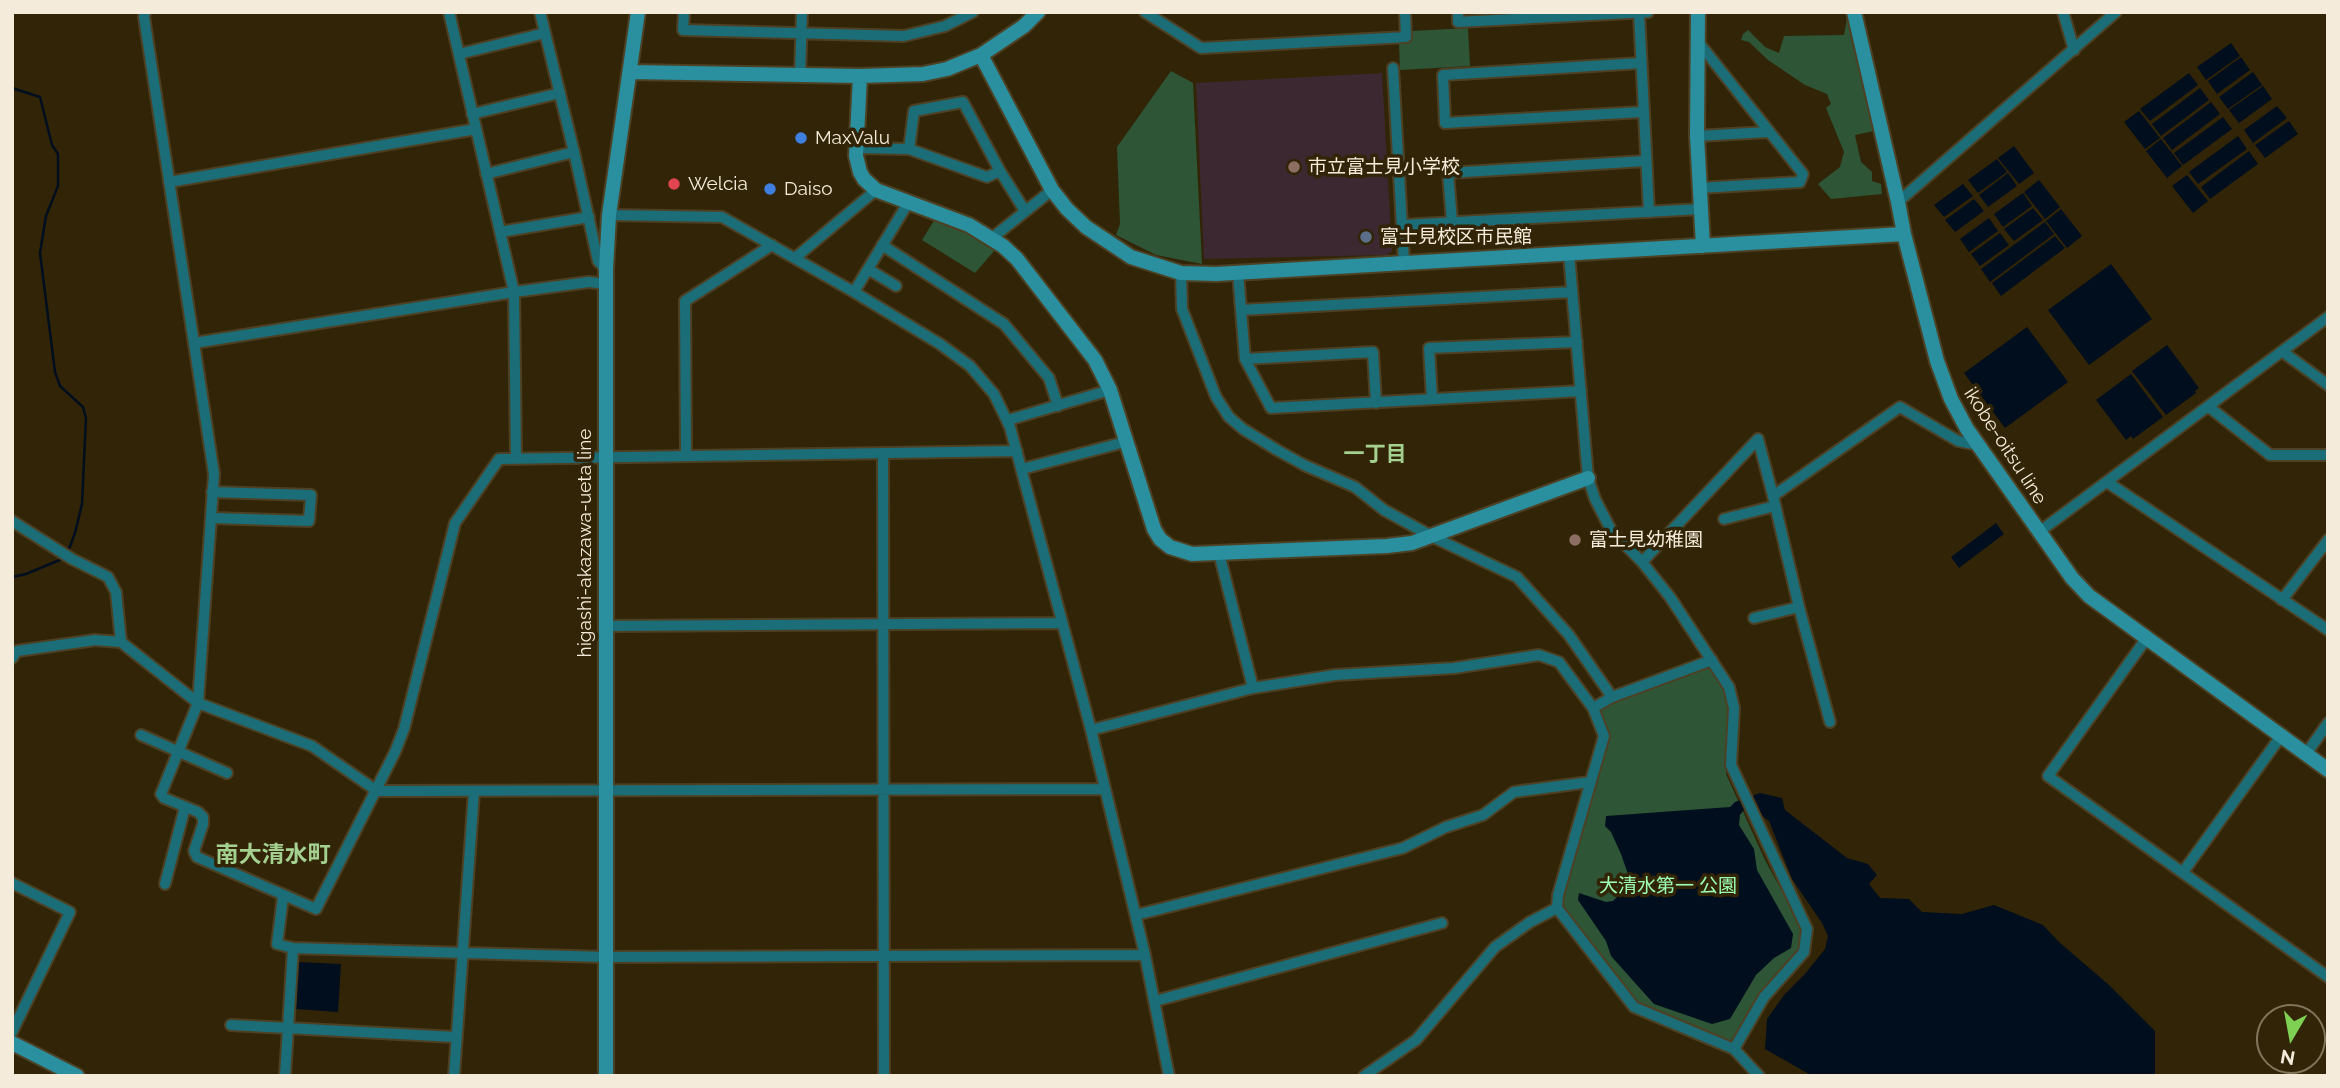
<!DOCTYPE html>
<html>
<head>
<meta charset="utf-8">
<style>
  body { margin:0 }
  #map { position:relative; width:2340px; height:1088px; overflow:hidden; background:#322507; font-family:Raleway,sans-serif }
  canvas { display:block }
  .frame { position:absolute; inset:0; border:14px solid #f4ebda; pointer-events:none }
  .north { position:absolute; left:2256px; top:1004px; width:70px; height:70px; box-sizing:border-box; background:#322507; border:2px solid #80745b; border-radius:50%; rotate:190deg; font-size:19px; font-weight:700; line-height:28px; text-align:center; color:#f4ebda }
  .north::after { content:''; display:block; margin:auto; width:24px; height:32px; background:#7ed153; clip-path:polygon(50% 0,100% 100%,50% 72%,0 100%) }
</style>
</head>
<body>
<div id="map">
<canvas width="2340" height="1088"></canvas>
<div class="frame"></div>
<div class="north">N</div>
</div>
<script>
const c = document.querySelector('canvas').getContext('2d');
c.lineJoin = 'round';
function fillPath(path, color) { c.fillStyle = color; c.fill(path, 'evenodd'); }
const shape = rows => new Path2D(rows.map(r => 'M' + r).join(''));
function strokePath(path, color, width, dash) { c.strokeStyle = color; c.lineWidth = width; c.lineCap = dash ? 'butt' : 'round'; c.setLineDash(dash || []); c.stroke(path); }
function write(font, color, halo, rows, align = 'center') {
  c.font = font + ' Raleway,"Noto Sans JP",sans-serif'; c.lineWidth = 7; c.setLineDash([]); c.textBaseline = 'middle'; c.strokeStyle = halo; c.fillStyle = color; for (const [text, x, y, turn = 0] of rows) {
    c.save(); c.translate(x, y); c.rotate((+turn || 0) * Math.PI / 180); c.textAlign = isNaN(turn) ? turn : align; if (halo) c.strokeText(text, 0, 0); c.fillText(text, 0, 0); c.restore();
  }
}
const education = shape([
  [1382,73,1392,251,1387,255,1204,259,1196,83]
]);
const green = shape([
  [1851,17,1874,131,1855,135,1861,162,1872,172,1872,181,1881,184,1882,194,1831,199,1818,184,1840,167,1844,152,1826,108,1831,104,1827,94,1805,85,1768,60,1749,42,1741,40,1743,34,1748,30,1765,47,1779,53,1784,36,1844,35,1847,18],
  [1468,28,1470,66,1400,70,1399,42,1412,41,1412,31],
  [1171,71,1193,83,1202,264,1156,255,1116,235,1120,224,1117,147],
  [935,219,972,233,995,250,975,273,922,240],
  [1711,667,1724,688,1728,704,1726,774,1765,860,1801,926,1798,952,1764,991,1731,1042,1635,1005,1561,907,1561,895,1610,735,1601,715,1601,708]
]);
const water = shape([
  [2231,43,2240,56,2206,80,2197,67],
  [2241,57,2250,70,2217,94,2208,81],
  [2253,72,2262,85,2228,109,2219,97],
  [2189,73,2198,85,2150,121,2140,109],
  [2263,86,2272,99,2239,123,2229,110],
  [2200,88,2209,100,2161,136,2152,124],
  [2211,102,2220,114,2172,150,2163,138],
  [2277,106,2287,118,2253,143,2244,130],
  [2139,111,2160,138,2145,149,2124,122],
  [2223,117,2232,129,2183,165,2174,153],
  [2289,121,2298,134,2265,158,2255,145],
  [2238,136,2247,149,2198,184,2189,172],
  [2161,139,2182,166,2167,178,2146,151],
  [2014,146,2034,173,2019,184,1998,158],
  [2249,151,2258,164,2210,199,2201,187],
  [1997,159,2007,172,1978,193,1968,180],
  [2008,173,2017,186,1988,207,1979,195],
  [2187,175,2208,201,2193,213,2172,186],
  [2039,180,2060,207,2045,219,2024,192],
  [1963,184,1973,196,1944,217,1934,205],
  [2023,193,2032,206,2003,227,1994,214],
  [1974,199,1984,211,1955,232,1945,220],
  [2033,208,2043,220,2014,241,2004,229],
  [2061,209,2082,236,2067,248,2046,221],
  [1989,218,1998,231,1969,252,1960,239],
  [2045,222,2054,234,1990,282,1981,269],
  [2000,233,2009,245,1980,266,1971,254],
  [2055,236,2065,248,2001,296,1992,283],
  [2111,264,2152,319,2089,365,2048,310],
  [2027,327,2068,382,2005,428,1964,373],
  [2167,345,2199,388,2195,391,2196,393,2166,415,2132,371],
  [2131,374,2163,417,2133,439,2131,436,2126,440,2096,400],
  [1996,523,2004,534,1959,568,1951,557],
  [1760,793,1782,798,1785,810,1847,858,1868,864,1877,875,1869,884,1880,898,1909,899,1922,912,1962,914,1994,905,2043,925,2059,942,2109,985,2155,1031,2155,1076,1820,1076,1809,1074,1765,1049,1767,1019,1784,995,1805,974,1825,949,1828,936,1822,923,1792,879,1769,821,1762,816,1757,804,1746,807,1740,815,1739,825,1754,849,1757,870,1793,934,1791,948,1774,958,1756,975,1730,1019,1712,1024,1654,1004,1611,956,1606,941,1578,900,1579,893,1606,902,1613,901,1629,885,1629,877,1621,854,1611,832,1605,826,1606,816,1730,807,1735,802],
  [298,962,341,964,338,1012,296,1009]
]);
const stream = shape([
  [12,88,40,97,52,145,58,154,58,186,46,216,40,253,55,372,60,386,83,407,86,418,82,504,75,533,69,549],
  [12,577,26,574,62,559]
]);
const street = shape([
  [145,12,144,17,214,474,198,703,161,794,164,798,198,812,203,817,203,824,194,851,197,857,316,909,395,752,404,729,455,523,499,459,1017,451],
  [449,12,514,292,516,458],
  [540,12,574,152,598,261,606,269],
  [684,12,683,30,904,36,945,26,973,12],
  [1145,12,1201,48,1406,37,1405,12],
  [1458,12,1458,22,1648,12],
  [2063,12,2074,50],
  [1639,13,1649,212],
  [1699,43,1803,174,1800,182,1699,188],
  [459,54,545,33],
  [1641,63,1443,75,1445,123,1642,112],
  [1393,68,1404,262],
  [800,75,802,12],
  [472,114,560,93],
  [1697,136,1768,132],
  [857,148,909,149,914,111,963,102,1000,171,1025,211],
  [909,149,987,177,1000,171],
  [486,174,574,152],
  [169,182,476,129],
  [1898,202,2116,12],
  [609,215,722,217,854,292,940,344,970,366,994,394,1010,427,1091,730,1145,955,1169,1076],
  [1452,222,1448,173,1645,161],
  [1402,225,1701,209],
  [500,232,589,217],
  [992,238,1052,190],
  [882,245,1004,324,1049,378,1058,406],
  [1569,254,1588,478,1595,499,1611,530,1642,562,1670,597,1729,687,1734,708,1731,765,1807,929,1804,952,1764,997,1734,1049],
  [795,258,876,190],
  [868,269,896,286],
  [1181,273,1182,309,1216,397,1229,417,1243,429,1277,450,1304,465,1355,487,1384,510,1433,537,1517,577,1569,635,1612,697],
  [1238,273,1245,359,1271,408,1581,391],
  [854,292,908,203],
  [1241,310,1572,292],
  [194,343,514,292,589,282,606,284],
  [2283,352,2328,385],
  [1245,359,1373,352,1376,403],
  [1432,399,1429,348,1577,342],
  [2209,407,2270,455,2328,455],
  [1008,420,1110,390],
  [883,454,884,1076],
  [686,456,685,301,772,245],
  [1022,469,1125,442],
  [2107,482,2328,630],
  [1773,496,1799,607,1830,722],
  [211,518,309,521,311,495,212,492],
  [1724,519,1775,506],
  [12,521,72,559,108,577,116,592,121,642],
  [2039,532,2328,317],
  [1219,553,1253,688],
  [1642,562,1758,439,1773,496,1900,407,1958,441,1978,445],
  [2282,600,2328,540],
  [1754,618,1799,607],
  [604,626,1062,623],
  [2146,639,2048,776,2328,977],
  [12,658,17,651,95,640,121,642,198,703,312,746,377,791,1104,789],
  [1593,708,1612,697,1712,660],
  [1091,730,1253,688,1335,675,1454,668,1539,655,1559,662,1593,708,1604,736,1558,895,1557,908,1634,1007,1734,1049,1759,1076],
  [141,735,227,773],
  [2306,754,2328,723],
  [2183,872,2281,736],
  [12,883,70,912,12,1032],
  [165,884,185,807],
  [283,897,277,944,293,948],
  [1136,915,1403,848,1446,827,1483,815,1514,792,1590,782],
  [1155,1001,1442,923],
  [231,1025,455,1037],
  [285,1076,293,948,605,957,1145,955],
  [454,1076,474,791],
  [1364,1076,1416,1040,1495,947,1530,922,1557,908]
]);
const secondary = shape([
  [1698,12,1697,136,1703,246],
  [1854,12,1898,202,1904,234,1937,361,1951,399,1967,429,2072,578,2089,596,2328,770],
  [981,55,1052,190,1067,209,1086,227,1131,257,1181,273,1216,274,1904,234],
  [630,72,860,76,923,74,947,69,981,55,1024,26,1038,12],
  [860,76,856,156,860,172,864,179,876,190,969,225,1003,246,1017,259,1095,360,1110,390,1154,529,1160,539,1170,547,1192,554,1387,546,1412,543,1588,478],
  [12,1043,77,1076],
  [606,1076,606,269,609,215,638,12]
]);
const markers = [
  [801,138,7,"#3f7fe0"],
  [1294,167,7,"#8d6e63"],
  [674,184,7,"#e0444e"],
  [770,189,7,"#3f7fe0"],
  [1366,237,7,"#5c6f8a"],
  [1575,540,7,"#8d6e63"]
];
const poiNames = [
  ["MaxValu",815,138],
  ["市立富士見小学校",1308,167],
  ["Welcia",688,184],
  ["Daiso",784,189],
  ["富士見校区市民館",1380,237],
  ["富士見幼稚園",1589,540]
];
const streetNames = [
  ["ikobe-oitsu line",2005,446,57],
  ["higashi-akazawa-ueta line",585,543,-90]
];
const parkNames = [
  ["大清水第一 公園",1668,886]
];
const neighbourhoodNames = [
  ["一丁目",1375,455]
];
const quarterNames = [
  ["南大清水町",273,855]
];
fillPath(education, '#3b2830');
fillPath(green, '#2d5536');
fillPath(water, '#000e1d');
strokePath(stream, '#000e1d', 2.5);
strokePath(street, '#4d4125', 14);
strokePath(secondary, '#4d4125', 18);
strokePath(street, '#1b6d78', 10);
strokePath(secondary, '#2a909f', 14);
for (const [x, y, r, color] of markers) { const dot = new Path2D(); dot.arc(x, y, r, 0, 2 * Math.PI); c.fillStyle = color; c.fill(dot); strokePath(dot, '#322507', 2.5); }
write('19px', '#f4ebda', '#322507', poiNames, 'left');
write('19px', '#f4ebda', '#322507', streetNames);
write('19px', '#9bfeb2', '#322507', parkNames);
write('bold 21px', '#a4d090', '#322507', neighbourhoodNames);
write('bold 23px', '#a4d090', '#322507', quarterNames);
</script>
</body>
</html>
